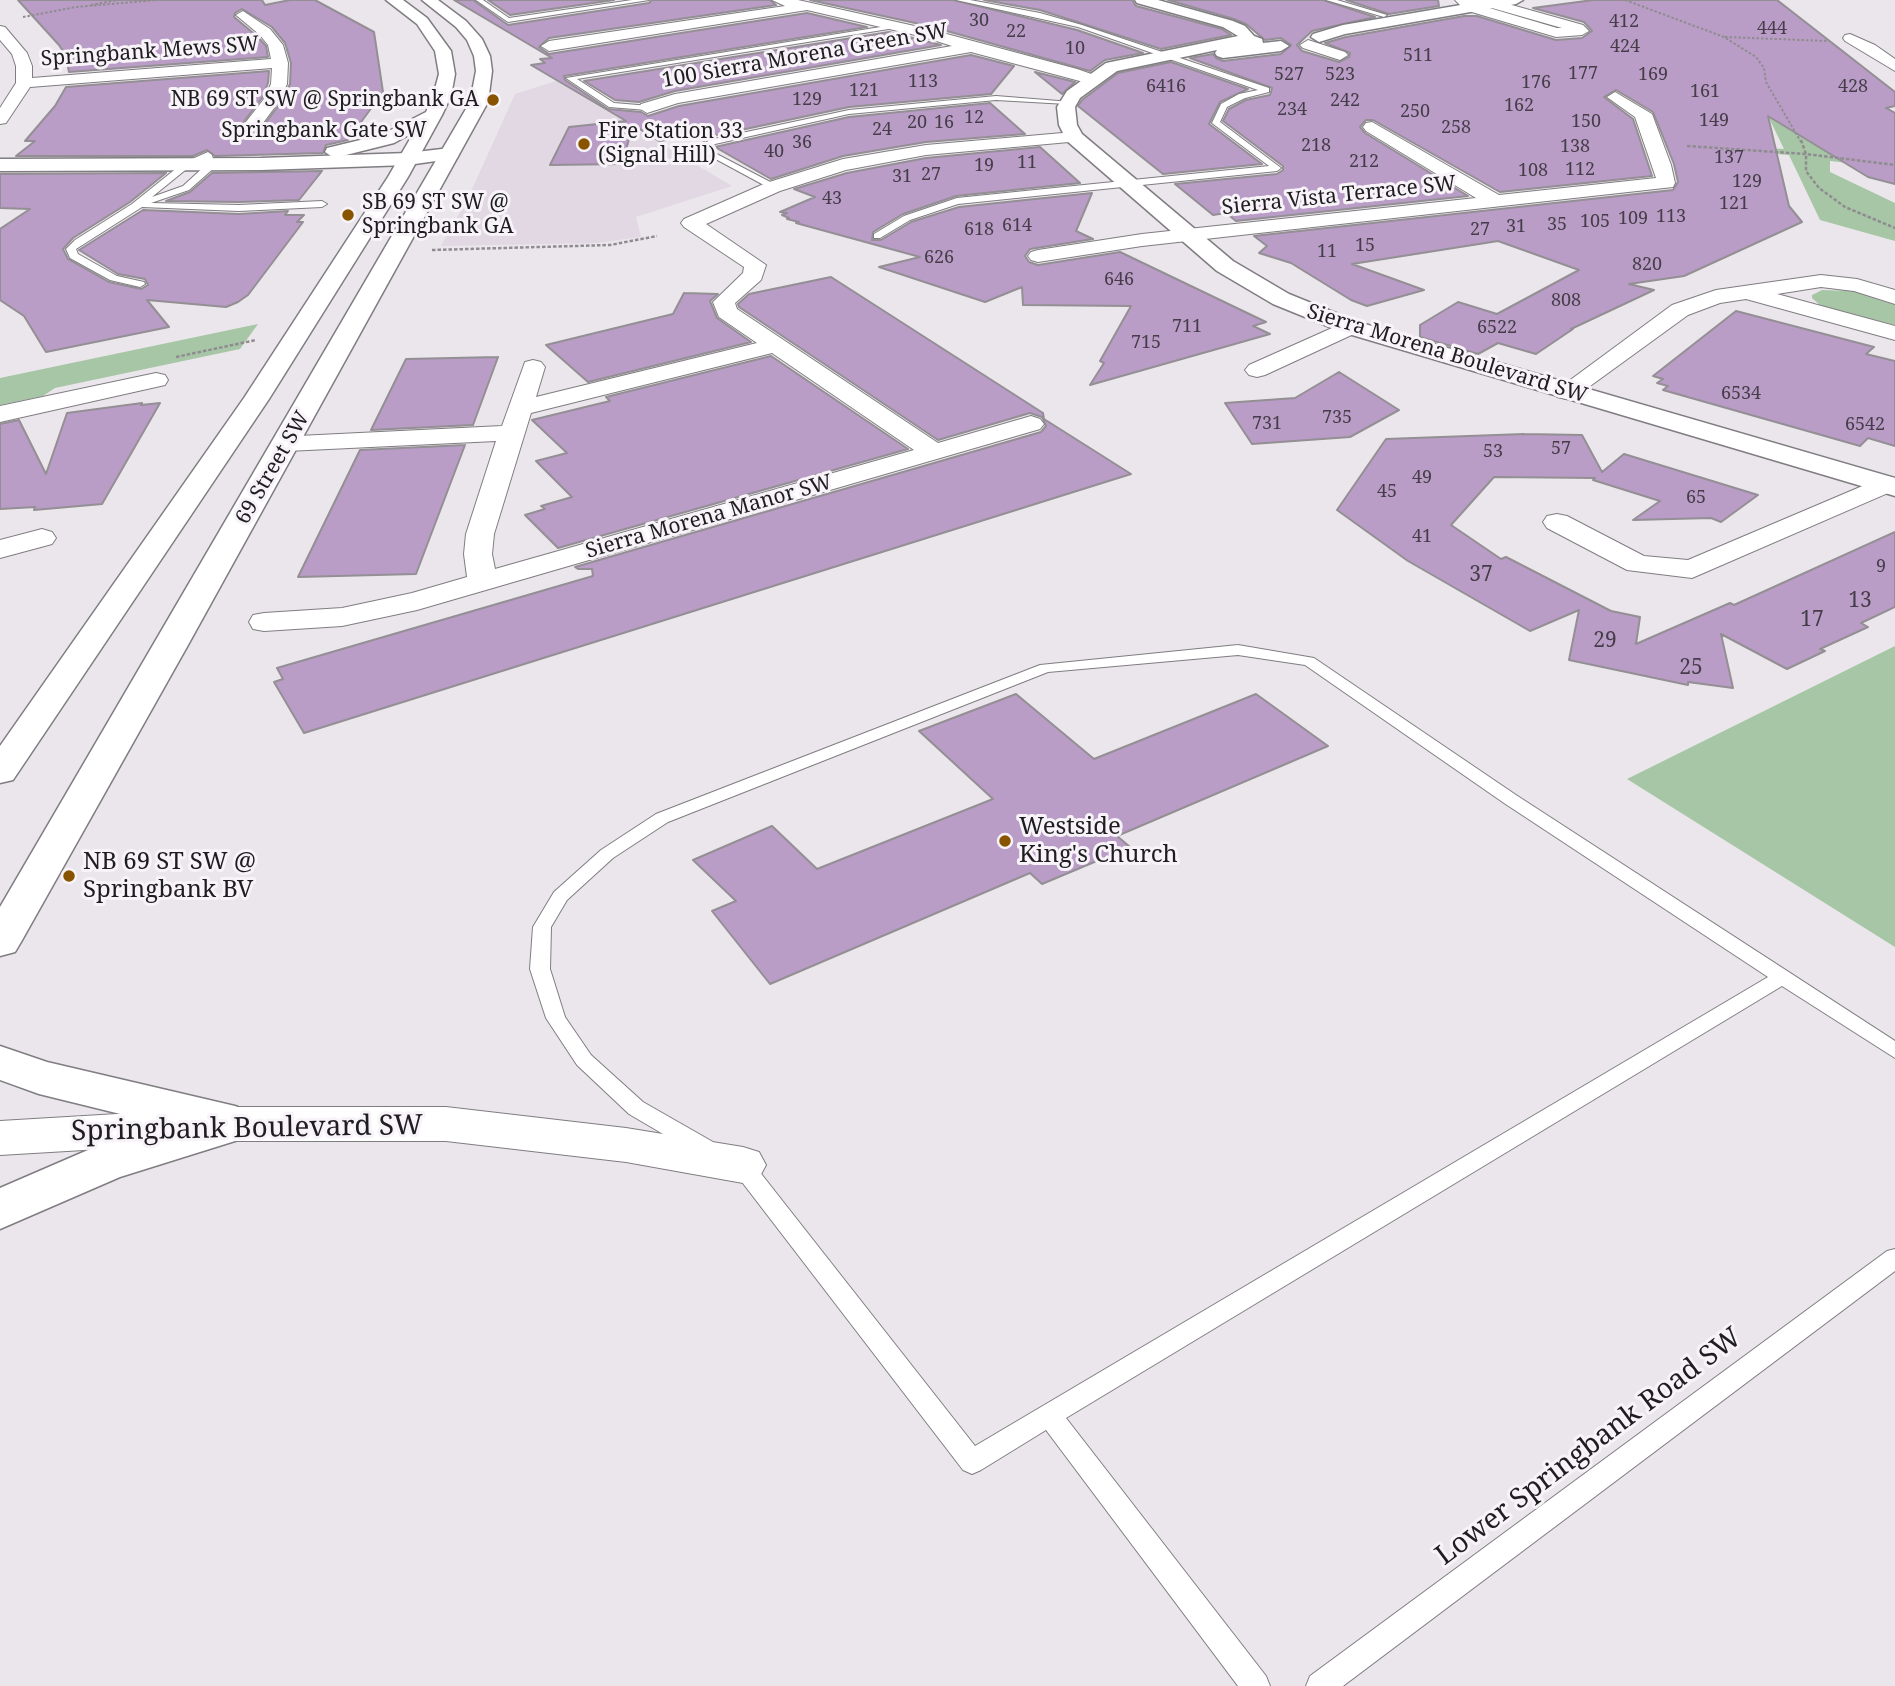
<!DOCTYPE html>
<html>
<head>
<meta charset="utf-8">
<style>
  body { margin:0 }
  canvas { display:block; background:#eae6eb }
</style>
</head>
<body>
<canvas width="1895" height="1686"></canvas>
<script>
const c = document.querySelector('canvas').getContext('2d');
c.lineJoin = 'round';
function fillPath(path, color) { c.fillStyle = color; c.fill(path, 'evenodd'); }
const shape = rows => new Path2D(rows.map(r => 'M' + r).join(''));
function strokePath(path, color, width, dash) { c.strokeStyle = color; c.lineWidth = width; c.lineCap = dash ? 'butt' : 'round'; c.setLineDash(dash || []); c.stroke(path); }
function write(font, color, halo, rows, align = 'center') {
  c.font = font + ' "Noto Serif",serif'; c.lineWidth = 6; c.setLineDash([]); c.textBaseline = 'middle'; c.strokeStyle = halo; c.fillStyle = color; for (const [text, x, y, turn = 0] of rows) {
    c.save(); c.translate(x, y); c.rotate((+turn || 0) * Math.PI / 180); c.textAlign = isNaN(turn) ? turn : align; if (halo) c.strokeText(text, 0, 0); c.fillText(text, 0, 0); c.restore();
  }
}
const built = shape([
  [556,81,732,186,636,217,641,237,597,243,441,246,469,196,515,94]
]);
const green = shape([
  [1755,89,1832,143,1829,154,1895,163,1895,168,1830,161,1830,172,1895,203,1895,241,1820,220,1789,155,1672,146,1669,142,1784,149],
  [1822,290,1852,291,1895,305,1895,325,1821,306,1812,298,1812,295],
  [258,324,240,349,55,388,43,396,0,405,0,378],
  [1895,646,1895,947,1627,779]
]);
const building = shape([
  [18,0,262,0,265,5,290,0,315,0,374,32,383,92,348,140,326,145,323,153,215,156,207,150,193,156,16,156,35,141,25,141,55,106,66,87,269,71,268,83,262,98,239,128,250,134,257,134,282,101,290,84,291,63,285,43,272,27,242,9,235,13,234,17,258,37,266,46,268,57,69,72,66,56,59,45,18,0],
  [454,0,473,0,508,25,649,3,652,0,770,0,776,5,549,38,539,47,549,54,807,13,867,27,564,76,565,80,608,109,641,112,648,116,679,106,971,55,1014,66,991,94,849,107,708,137,704,141,695,136,659,141,633,125,622,164,550,165,569,127,626,121,531,65,545,63,540,59,552,58,454,0],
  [488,0,614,0,510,15,488,0],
  [810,0,953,0,1077,30,1143,53,1105,60,1090,71,929,26,810,0],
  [984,0,1132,0,1136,6,1222,29,1231,35,1161,49,1040,10,984,0],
  [1168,0,1323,0,1375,17,1312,31,1297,45,1302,51,1339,62,1349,57,1350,53,1325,43,1346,37,1464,16,1477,16,1556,40,1582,38,1592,31,1584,22,1533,8,1593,0,1777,0,1895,92,1895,106,1886,108,1895,113,1895,184,1868,177,1768,116,1789,206,1802,222,1684,276,1629,284,1654,290,1571,329,1573,329,1536,354,1498,343,1478,354,1420,337,1420,325,1458,302,1497,314,1579,270,1498,241,1352,264,1424,290,1367,306,1351,300,1291,263,1259,253,1267,246,1254,236,1673,190,1678,182,1674,164,1653,112,1616,90,1604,97,1633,119,1652,176,1500,192,1373,120,1366,120,1360,127,1365,133,1468,196,1236,221,1226,213,1213,215,1175,184,1277,174,1283,170,1283,166,1223,121,1229,109,1246,100,1270,95,1272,88,1190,58,1213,54,1216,58,1223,61,1281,54,1291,45,1281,38,1265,40,1246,24,1234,19,1168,0],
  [1346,0,1438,0,1439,6,1389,14,1346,0],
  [889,32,941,45,675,91,639,102,615,100,584,81,889,32],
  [1171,62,1248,89,1220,102,1209,124,1262,164,1163,174,1078,106,1082,100,1118,73,1171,62],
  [1035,72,1075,82,1062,94,1035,72],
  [990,103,1025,134,926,142,843,156,771,179,715,147,849,117,990,103],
  [1040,147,1080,183,956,196,903,214,873,232,872,240,881,240,911,222,959,207,1092,193,1076,231,1093,239,1030,249,1025,256,1029,262,1038,265,1120,252,1266,322,1253,326,1270,334,1090,385,1104,363,1100,361,1131,306,1023,305,1022,287,985,302,879,267,920,257,796,223,799,222,787,219,789,218,782,215,787,213,780,212,815,197,794,189,847,173,926,158,1040,147],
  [322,171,299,200,239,202,166,201,190,192,212,173,322,171],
  [166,173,130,202,73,238,63,249,68,259,109,282,141,289,148,285,145,279,118,274,79,250,143,210,239,214,288,211,285,215,304,215,297,222,303,222,248,295,238,302,226,307,147,300,169,327,46,352,24,316,0,300,0,229,30,209,0,208,0,174,166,173],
  [831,277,1043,413,1044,419,1131,474,304,733,274,682,283,679,277,668,593,576,592,569,578,569,575,567,1041,432,1046,426,1042,417,1030,413,938,440,739,307,738,304,749,294,831,277],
  [684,293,718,294,710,301,717,318,751,342,588,382,546,345,673,314,684,293],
  [1736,311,1874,347,1866,354,1895,361,1895,446,1868,438,1860,446,1663,390,1668,386,1657,383,1663,379,1653,376,1736,311],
  [771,356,908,449,558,548,525,515,545,509,541,506,572,497,536,461,567,453,532,420,610,401,606,397,771,356],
  [498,357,473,425,371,430,406,359,498,357],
  [1339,372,1399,410,1350,437,1252,444,1225,403,1295,398,1339,372],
  [142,403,141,405,160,403,102,504,34,510,35,507,0,509,0,424,19,420,46,474,67,413,142,403],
  [1524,434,1582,435,1602,472,1624,454,1758,495,1721,522,1711,518,1633,520,1660,501,1593,480,1595,478,1494,477,1451,525,1501,559,1506,557,1611,611,1640,617,1636,644,1730,603,1734,605,1895,532,1895,607,1861,623,1868,627,1820,649,1825,651,1787,669,1721,634,1733,688,1688,682,1688,685,1569,660,1579,610,1530,631,1408,561,1337,510,1386,439,1524,434],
  [465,445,416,574,298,577,360,450,465,445],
  [1016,694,1094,759,1256,694,1328,746,1117,836,1130,847,1042,884,1030,873,770,984,712,911,736,901,693,860,772,826,817,869,993,799,919,731,1016,694]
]);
const pathFar1 = shape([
  [1625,0,1724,37,1756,57,1764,68,1766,82,1801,142],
  [91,5,117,0],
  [23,17,76,7,157,0],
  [1725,37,1828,41]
]);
const path = shape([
  [1801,140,1806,154,1806,171,1819,188,1845,207,1895,228],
  [1687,146,1806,154,1895,165],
  [432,250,610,245,657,236],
  [176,357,256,340]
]);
const service = shape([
  [476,0,483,0,509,18,632,0,649,0,508,22,476,0],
  [956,0,970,0,1040,13,1082,25,1269,88,1269,92,1245,98,1227,107,1220,122,1281,168,1277,171,958,204,910,220,880,238,874,238,874,234,904,216,957,198,1269,166,1212,123,1221,104,1239,94,1258,90,1078,27,956,0],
  [1326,0,1337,0,1387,15,1384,17,1326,0],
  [899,24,901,27,577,79,614,103,650,106,647,110,609,107,566,78,899,24],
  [996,96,1071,102,1067,104,996,100,849,114,715,144,709,150,776,185,776,189,773,190,699,150,709,140,849,110,996,96],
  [208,152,212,155,215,167,189,190,151,203,239,205,322,201,327,204,322,207,239,211,142,207,76,249,78,254,117,276,144,282,145,284,140,287,110,280,70,258,66,249,75,240,132,204,183,163,208,152],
  [205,159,207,164,183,186,152,197,189,167,205,159],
  [1238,645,1314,658,1516,795,1895,1041,1895,1058,1782,986,1066,1418,1266,1676,1270,1686,1238,1686,1046,1430,981,1470,972,1474,963,1470,732,1169,729,1163,732,1157,740,1155,748,1157,975,1446,1768,977,1504,803,1305,665,1238,655,1048,672,668,822,613,858,567,900,551,927,550,969,565,1017,591,1055,643,1102,713,1142,716,1148,713,1154,705,1156,697,1154,629,1114,577,1065,546,1018,530,969,533,927,554,892,601,850,656,814,1040,665,1238,645],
  [1895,1249,1895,1271,1343,1686,1306,1686,1310,1676,1887,1251,1895,1249]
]);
const minor = shape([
  [772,0,798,0,928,29,1077,69,1097,76,1099,79,1091,84,971,52,678,103,647,113,639,108,641,104,675,94,952,46,924,37,807,10,549,51,541,46,549,41,785,6,772,0],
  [1455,0,1494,0,1583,25,1589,31,1582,35,1556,37,1465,10,1455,0],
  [1486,7,1492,8,1562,28,1557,28,1486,7],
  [243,11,270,29,283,45,288,63,287,84,280,100,257,131,251,132,242,127,264,99,271,84,272,68,30,87,6,123,0,124,0,108,16,83,16,66,12,54,0,40,0,26,5,27,27,53,32,66,32,78,271,59,268,45,260,35,236,15,243,11],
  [1850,34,1875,45,1895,59,1895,71,1845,41,1843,38,1845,35,1850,34],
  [1308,40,1345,52,1348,55,1340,60,1303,48,1300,45,1308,40],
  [1615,92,1652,114,1671,165,1675,183,1673,187,1142,246,1038,262,1031,260,1028,256,1031,252,1038,250,1142,234,1476,198,1366,131,1363,127,1366,123,1372,122,1499,195,1656,178,1635,117,1607,97,1615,92],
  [1074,132,1083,137,1080,141,926,155,846,170,780,191,706,224,766,265,761,280,735,303,737,309,938,443,1031,416,1040,419,1044,424,1040,429,417,610,342,626,264,631,253,629,249,622,253,615,264,613,342,608,412,593,467,577,464,554,466,534,496,441,287,451,278,449,274,443,278,437,502,426,525,362,533,360,541,362,545,367,536,397,757,343,719,317,713,302,743,273,744,267,684,227,681,223,684,219,766,183,843,159,926,145,1074,132],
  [772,353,914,450,495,569,492,554,494,534,531,413,772,353],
  [1821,275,1857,279,1895,290,1895,304,1854,291,1821,287,1777,294,1895,326,1895,340,1746,299,1720,303,1688,315,1575,397,1566,399,1557,397,1554,392,1672,305,1716,290,1821,275],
  [1350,320,1358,322,1361,327,1358,332,1265,375,1257,377,1249,375,1245,370,1249,365,1350,320],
  [156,373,165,375,168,380,165,385,0,422,0,406,156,373],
  [1886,476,1895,478,1895,490,1692,578,1627,570,1547,528,1543,522,1547,516,1557,514,1567,516,1644,556,1688,560,1886,476],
  [42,529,52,532,56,538,52,544,0,558,0,540,42,529],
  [235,1107,446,1107,626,1128,743,1147,759,1152,766,1165,759,1178,743,1183,626,1162,446,1141,235,1141,0,1155,0,1121,235,1107]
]);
const tertiary = shape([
  [1135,0,1158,0,1233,21,1245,26,1254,36,1262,39,1263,43,1281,41,1289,46,1281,51,1223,58,1217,56,1215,53,1217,50,1117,71,1080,98,1075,107,1077,125,1082,134,1233,261,1289,294,1358,322,1895,478,1895,496,1342,332,1273,304,1217,271,1067,141,1059,125,1057,107,1067,91,1106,63,1238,36,1223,27,1137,3,1135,0],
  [1490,0,1523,0,1516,4,1345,34,1319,42,1311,37,1313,34,1343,25,1490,0],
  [450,148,459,154,457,158,408,165,261,170,0,171,0,159,261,158,408,153,450,148]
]);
const secondary = shape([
  [386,0,403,0,427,18,451,51,455,74,451,96,442,115,408,177,269,399,13,780,0,783,0,746,244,398,388,177,414,132,394,143,334,158,325,152,327,148,381,135,426,112,433,96,439,74,435,51,417,24,386,0],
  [422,0,438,0,466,21,482,39,490,56,492,71,488,102,188,645,21,942,15,952,0,956,0,907,470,102,476,71,474,56,467,40,456,27,422,0],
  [0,1046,47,1062,235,1106,251,1112,258,1124,251,1136,120,1177,0,1229,0,1188,88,1150,169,1126,39,1094,0,1080,0,1046]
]);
const markers = [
  [493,100,7,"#885400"],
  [584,144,7,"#885400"],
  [348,215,7,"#885400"],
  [1005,841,7,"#885400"],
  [69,876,7,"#885400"]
];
const farNumbernames = [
  ["30",979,21],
  ["412",1624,22],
  ["444",1772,29],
  ["22",1016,32],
  ["424",1625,47],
  ["10",1075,49],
  ["511",1418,56],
  ["177",1583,74],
  ["527",1289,75],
  ["523",1340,75],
  ["169",1653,75],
  ["113",923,82],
  ["176",1536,83],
  ["6416",1166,87],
  ["428",1853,87],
  ["121",864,91],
  ["161",1705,92],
  ["129",807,100],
  ["242",1345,101],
  ["162",1519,106],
  ["234",1292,110],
  ["250",1415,112],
  ["12",974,118],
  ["149",1714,121],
  ["150",1586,122],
  ["20",917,123],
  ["16",944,123],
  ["258",1456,128],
  ["24",882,130],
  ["36",802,143],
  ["218",1316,146],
  ["138",1575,147],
  ["40",774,152],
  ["137",1729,158],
  ["212",1364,162],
  ["11",1027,163],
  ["19",984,166],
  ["112",1580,170],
  ["108",1533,171],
  ["27",931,175],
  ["31",902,177],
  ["129",1747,182],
  ["43",832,199],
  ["121",1734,204],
  ["113",1671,217],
  ["109",1633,219],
  ["105",1595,222],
  ["35",1557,225],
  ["614",1017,226],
  ["31",1516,227],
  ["618",979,230],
  ["27",1480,230],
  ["15",1365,246],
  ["11",1327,252],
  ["626",939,258],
  ["820",1647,265],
  ["646",1119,280],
  ["808",1566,301],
  ["711",1187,327],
  ["6522",1497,328],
  ["715",1146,343],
  ["6534",1741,394],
  ["735",1337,418],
  ["731",1267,424],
  ["6542",1865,425],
  ["57",1561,449],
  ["53",1493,452],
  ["49",1422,478],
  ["45",1387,492],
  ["65",1696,498],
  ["41",1422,537],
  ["9",1881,567]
];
const farStreetnames = [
  ["Springbank Mews SW",150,52,-4],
  ["100 Sierra Morena Green SW",805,56,-10],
  ["Springbank Gate SW",324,131],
  ["Sierra Vista Terrace SW",1339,196,-6],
  ["Sierra Morena Boulevard SW",1447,354,17],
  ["69 Street SW",273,468,-60],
  ["Sierra Morena Manor SW",709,517,-16]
];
const farPoinames = [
  ["NB 69 ST SW @ Springbank GA",479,100,"right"],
  ["Fire Station 33",598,132],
  ["(Signal Hill)",598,156],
  ["SB 69 ST SW @",362,203],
  ["Springbank GA",362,227]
];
const numberNames = [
  ["37",1481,575],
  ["13",1860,601],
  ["17",1812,620],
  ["29",1605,641],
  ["25",1691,668]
];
const poiNames = [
  ["Westside",1019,827],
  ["King's Church",1019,855],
  ["NB 69 ST SW @",83,862],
  ["Springbank BV",83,890]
];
const nearStreetnames = [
  ["Springbank Boulevard SW",247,1129,-1],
  ["Lower Springbank Road SW",1589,1447,-37]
];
fillPath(built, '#e1d8e4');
fillPath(green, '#a7c6a6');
fillPath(building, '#ba9dc6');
strokePath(building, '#938f94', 2);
strokePath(service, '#807d82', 2);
strokePath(minor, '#807d82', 2);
strokePath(tertiary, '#807d82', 3);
strokePath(secondary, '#807d82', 3);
strokePath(pathFar1, '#8f8c90', 2, [2.5, 2]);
strokePath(path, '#8f8c90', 2.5, [3.5, 2]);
fillPath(service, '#fff');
fillPath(minor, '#fff');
fillPath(tertiary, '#fff');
fillPath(secondary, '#fff');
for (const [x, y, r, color] of markers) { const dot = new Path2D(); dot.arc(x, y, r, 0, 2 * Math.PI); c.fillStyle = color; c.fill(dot); strokePath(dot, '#f7f3f9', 2.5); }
write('18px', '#453d49', null, farNumbernames);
write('21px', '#1e1d1f', '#f7f3f9', farStreetnames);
write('21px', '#1e1d1f', '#f7f3f9', farPoinames, 'left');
write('21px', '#453d49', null, numberNames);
write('24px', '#1e1d1f', '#f7f3f9', poiNames, 'left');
write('28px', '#1e1d1f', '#f7f3f9', nearStreetnames);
</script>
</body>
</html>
